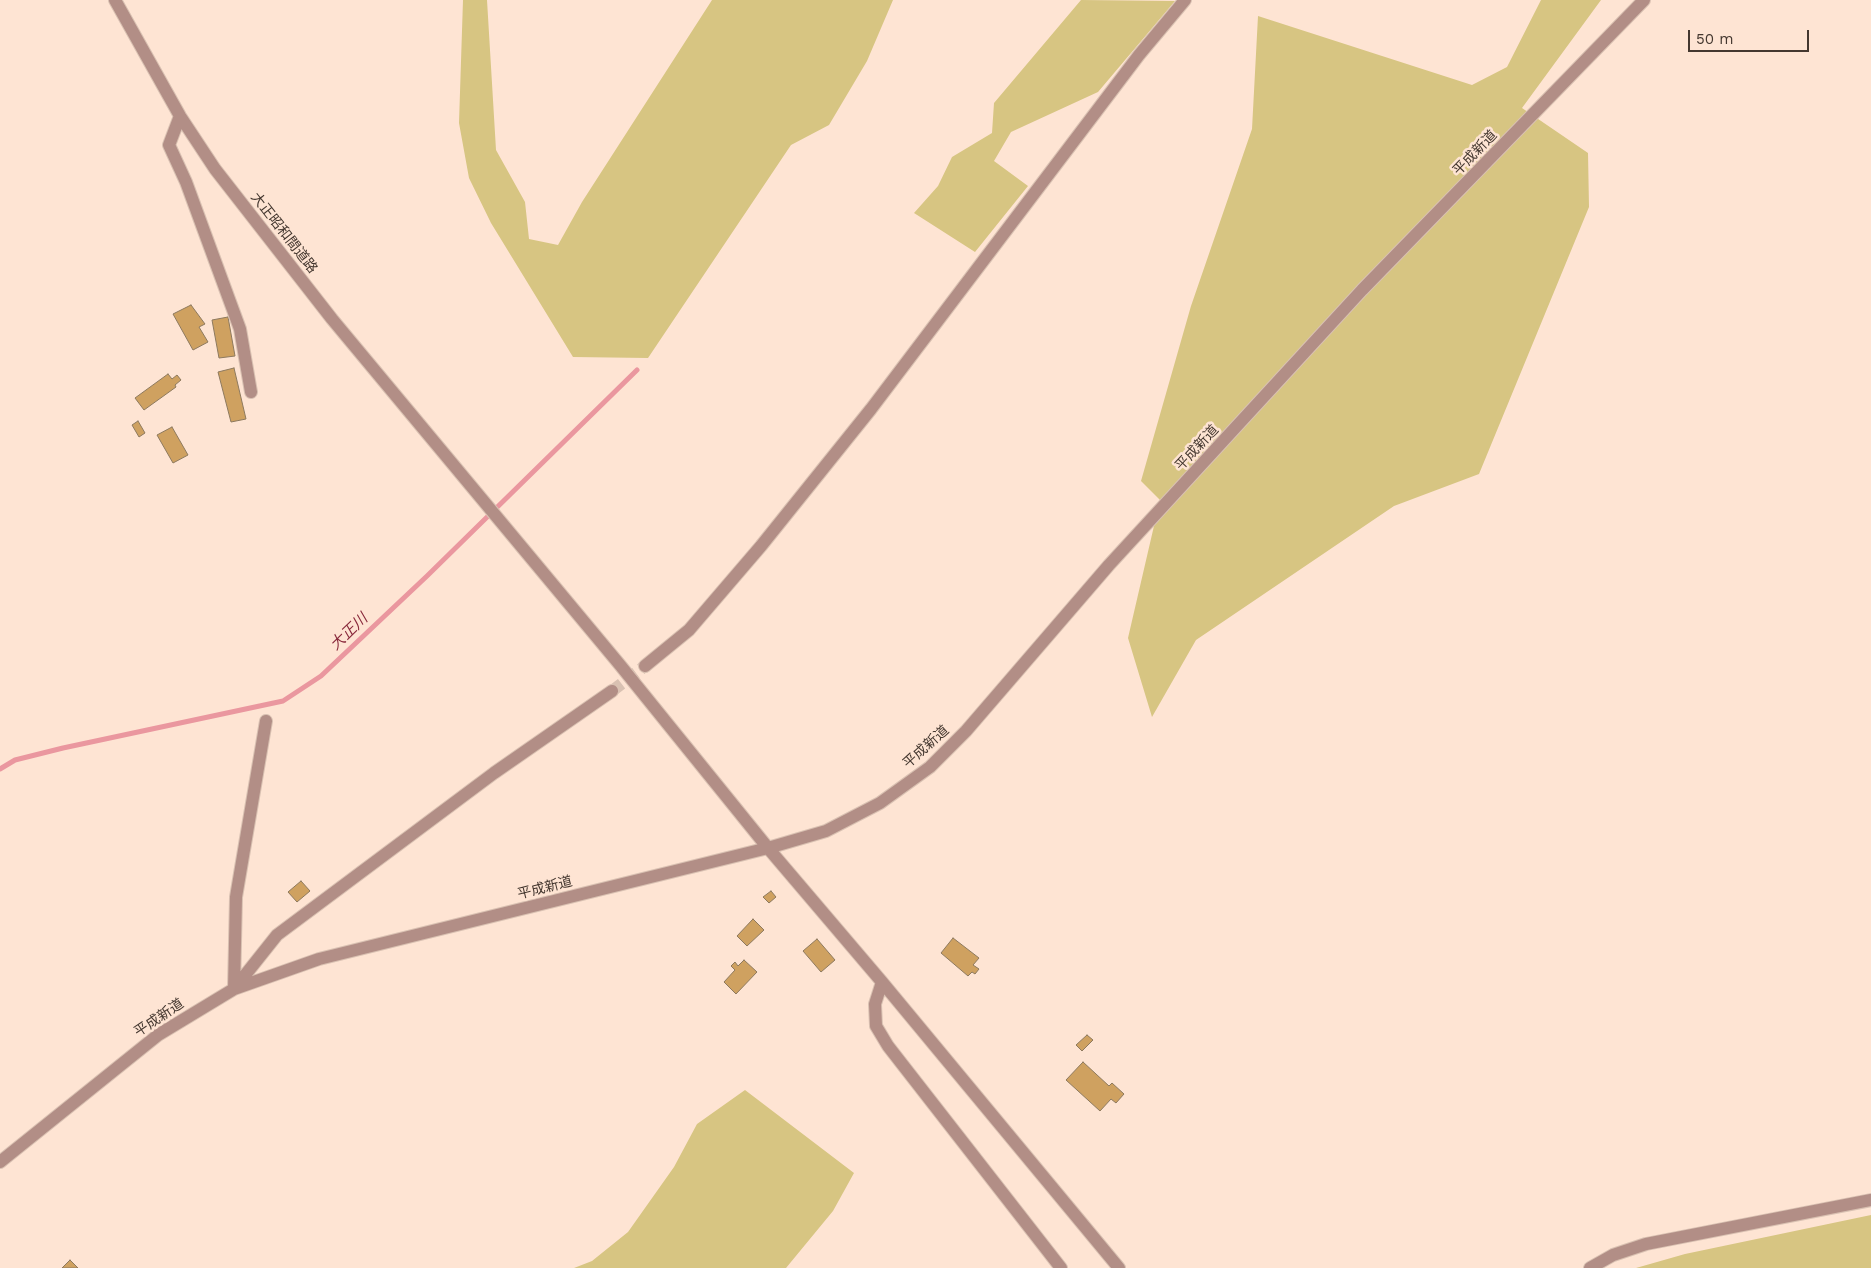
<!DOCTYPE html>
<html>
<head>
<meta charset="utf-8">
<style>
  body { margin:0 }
  #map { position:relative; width:1871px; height:1268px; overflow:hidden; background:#fee4d3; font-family:"Work Sans",sans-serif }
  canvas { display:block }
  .scale { position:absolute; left:1688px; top:30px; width:121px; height:22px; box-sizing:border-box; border:2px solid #44372f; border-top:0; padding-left:6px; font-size:15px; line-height:18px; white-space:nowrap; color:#44372f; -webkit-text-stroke:4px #fee4d3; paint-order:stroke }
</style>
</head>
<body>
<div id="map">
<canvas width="1871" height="1268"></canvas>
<div class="scale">50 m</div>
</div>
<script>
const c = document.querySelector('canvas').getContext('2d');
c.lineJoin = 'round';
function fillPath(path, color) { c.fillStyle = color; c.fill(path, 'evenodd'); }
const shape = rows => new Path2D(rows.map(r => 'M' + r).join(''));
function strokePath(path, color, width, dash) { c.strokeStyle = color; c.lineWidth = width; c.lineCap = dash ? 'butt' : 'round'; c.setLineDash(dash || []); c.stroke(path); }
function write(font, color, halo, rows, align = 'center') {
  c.font = font + ' "Work Sans","Noto Sans JP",sans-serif'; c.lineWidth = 5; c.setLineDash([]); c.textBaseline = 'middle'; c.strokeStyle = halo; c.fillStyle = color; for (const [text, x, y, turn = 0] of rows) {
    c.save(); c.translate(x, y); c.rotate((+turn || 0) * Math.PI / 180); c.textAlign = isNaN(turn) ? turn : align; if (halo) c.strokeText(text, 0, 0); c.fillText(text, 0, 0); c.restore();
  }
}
const green = shape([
  [463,0,487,0,496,150,525,202,529,239,558,245,582,202,712,0,893,0,867,61,829,125,791,145,648,358,573,357,491,223,469,178,459,123],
  [1081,0,1175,1,1098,92,1011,132,994,161,1028,186,975,252,914,213,938,186,952,157,992,133,994,103],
  [1541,0,1601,0,1522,108,1588,153,1589,207,1479,474,1394,506,1196,640,1152,717,1128,638,1160,500,1141,481,1191,306,1252,129,1258,16,1472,85,1507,67],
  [745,1090,854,1173,833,1211,786,1268,574,1268,592,1261,628,1232,674,1167,697,1124],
  [1871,1215,1871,1268,1636,1268,1685,1254]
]);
const stream = shape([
  [0,769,15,760,63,748,283,701,321,676,427,576,637,370]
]);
const building = shape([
  [191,305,205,324,199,327,208,342,193,350,173,314,191,305],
  [228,317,235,356,219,358,212,320,228,317],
  [234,368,246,419,231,422,218,372,234,368],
  [168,374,172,379,177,375,181,380,175,385,176,387,144,410,135,398,168,374],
  [138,421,145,433,139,437,132,425,138,421],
  [172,427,188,455,173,463,157,435,172,427],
  [301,881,310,891,297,902,288,892,301,881],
  [771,891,776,897,769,903,763,897,771,891],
  [753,919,764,930,747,946,737,936,753,919],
  [953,938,979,958,973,965,979,969,975,974,972,972,968,976,941,953,953,938],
  [817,939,835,960,821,972,803,951,817,939],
  [744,960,757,972,736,994,724,982,735,970,731,966,735,962,738,966,744,960],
  [1087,1035,1093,1040,1082,1051,1076,1045,1087,1035],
  [1083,1062,1109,1086,1112,1083,1124,1094,1116,1103,1111,1099,1100,1111,1066,1080,1083,1062],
  [70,1260,78,1268,62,1268,70,1260]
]);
const minorTunnel = shape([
  [612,691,645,666]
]);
const minor = shape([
  [115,0,180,116,215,169,332,319,620,665,768,848,882,982,1119,1268],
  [180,116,169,145,186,182,240,329,251,392],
  [645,666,689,630,761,546,871,409,1139,55,1185,0],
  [882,982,875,1004,876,1026,888,1046,1061,1268],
  [234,989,277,935,494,773,612,691],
  [234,989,236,897,266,721],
  [0,1162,158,1035,234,989,319,959,768,848,826,831,880,803,930,767,966,731,1109,565,1362,290,1644,0],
  [1590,1268,1613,1255,1646,1244,1871,1200]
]);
const streetNames = [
  ["平成新道",1475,153,-46],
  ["大正昭和間道路",284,233,52],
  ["平成新道",1197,448,-47],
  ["平成新道",926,747,-42],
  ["平成新道",545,888,-14],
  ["平成新道",159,1018,-34]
];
const waterNames = [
  ["大正川",349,632,-44]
];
fillPath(green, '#d7c582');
strokePath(stream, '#ea979f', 5);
fillPath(building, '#cfa160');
strokePath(building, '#8d795e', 1);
strokePath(minorTunnel, '#d9c1b2', 12, [12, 6]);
strokePath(minor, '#d9c1b2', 14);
strokePath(minor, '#b28e86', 12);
write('14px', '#44372f', '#fee4d3', streetNames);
write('italic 15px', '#89293b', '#fee4d3', waterNames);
</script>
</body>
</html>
